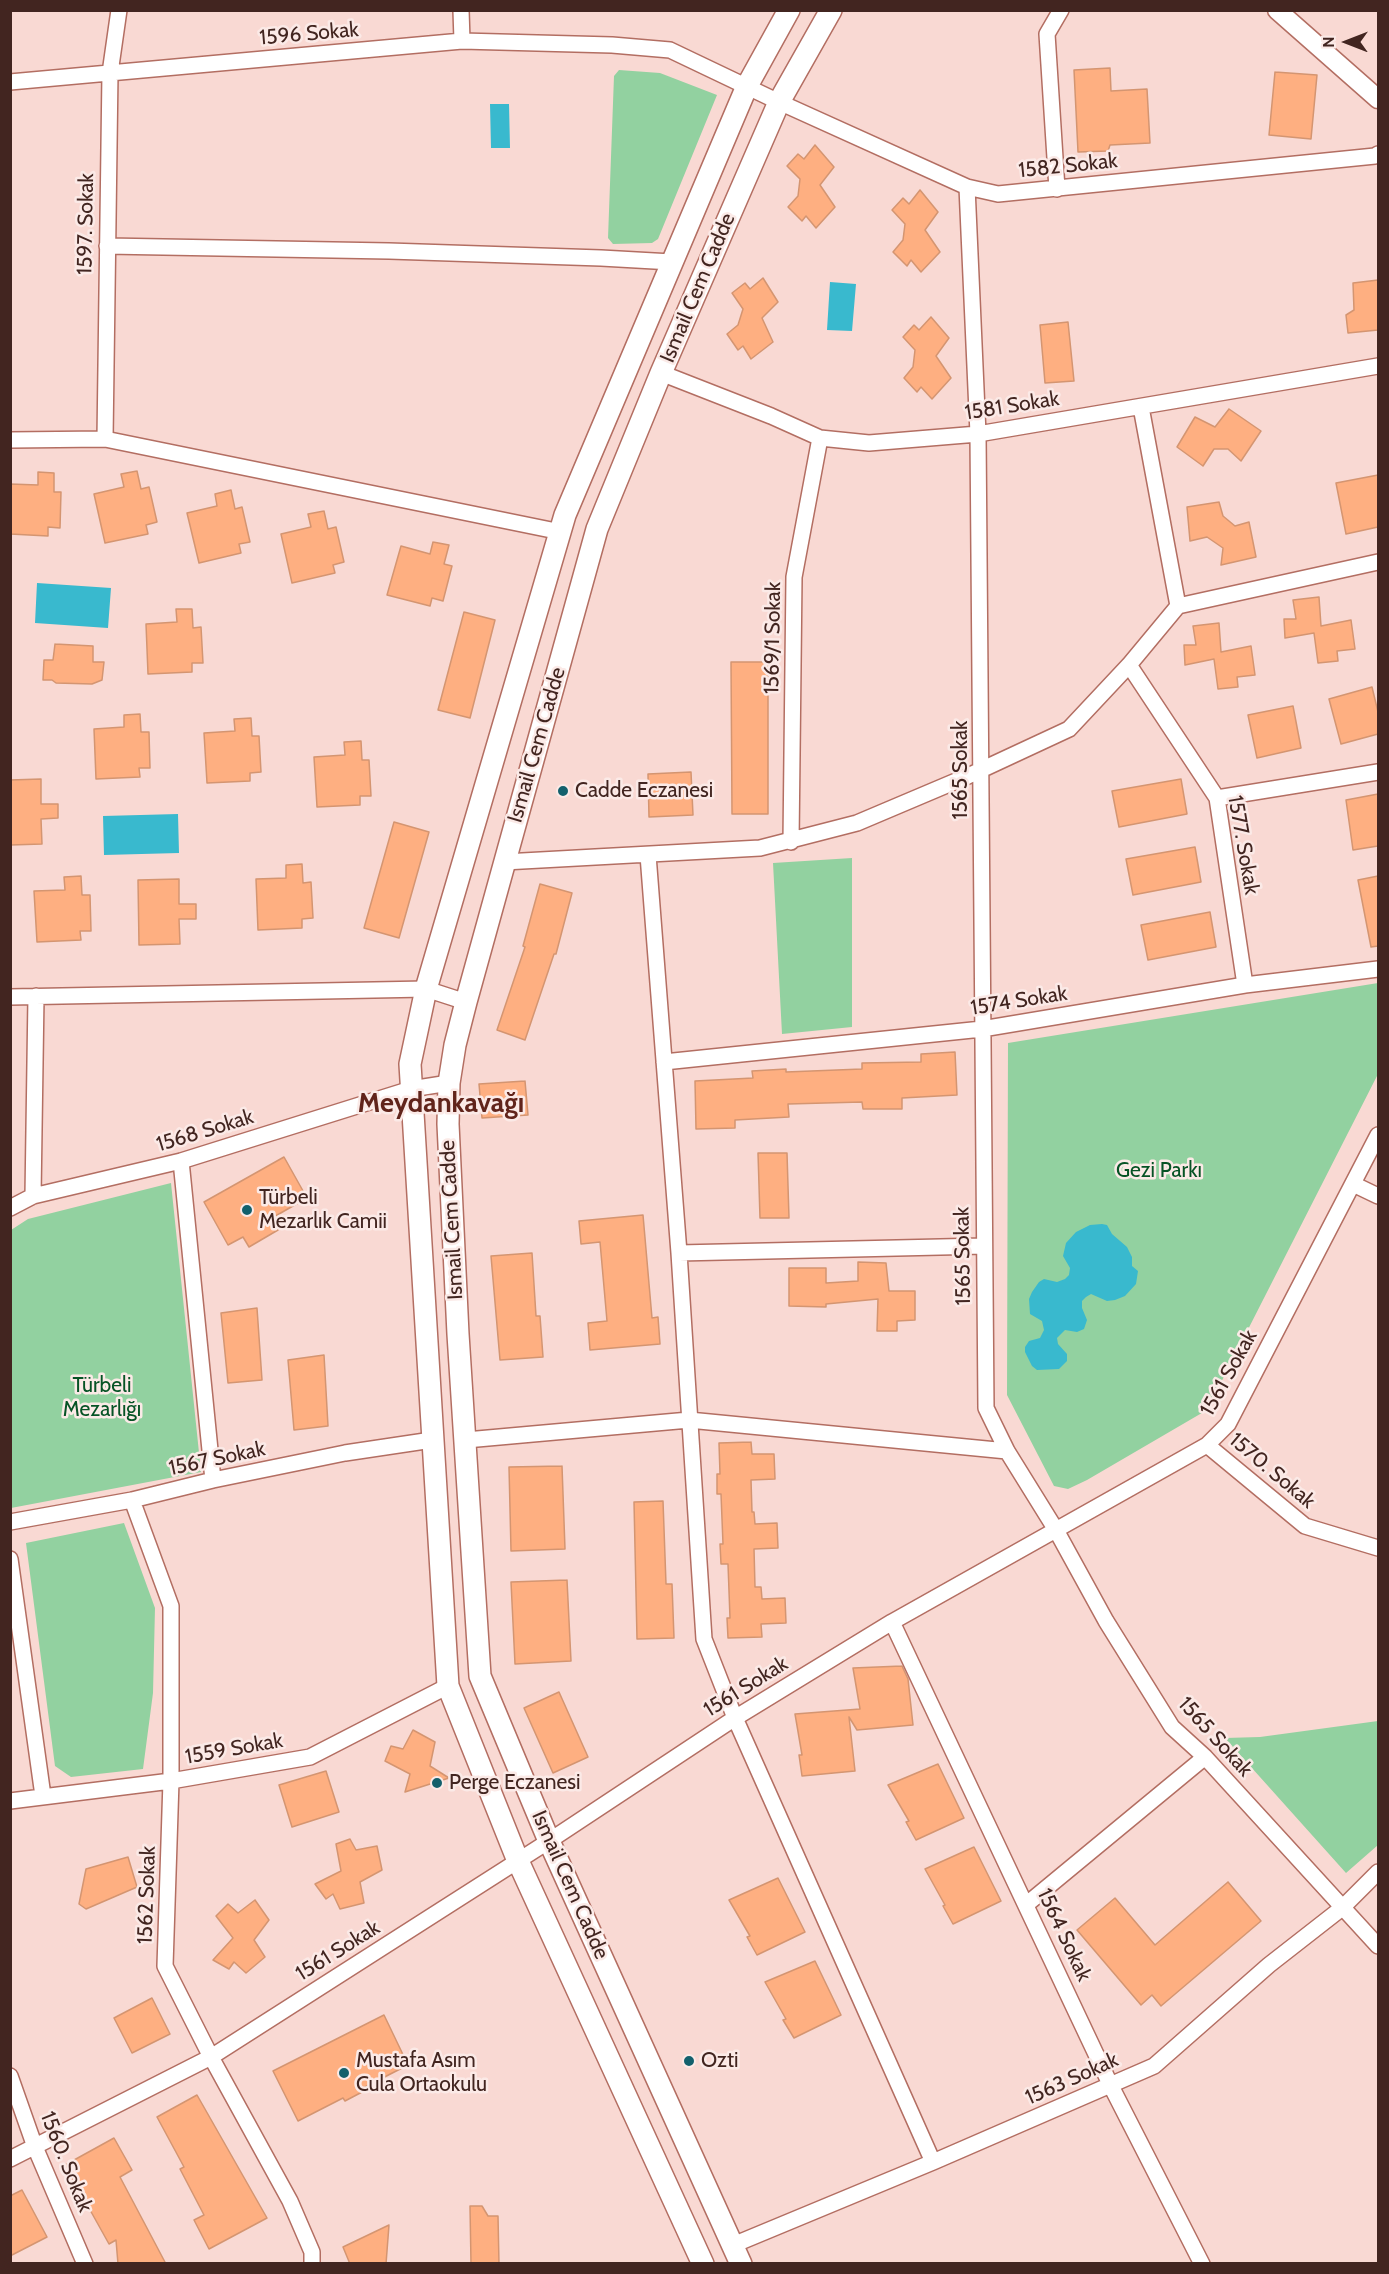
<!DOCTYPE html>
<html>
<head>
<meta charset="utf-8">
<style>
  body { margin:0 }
  #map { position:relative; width:1389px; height:2274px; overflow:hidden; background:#f9d9d3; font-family:Cabin,sans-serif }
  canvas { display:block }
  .frame { position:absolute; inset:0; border:12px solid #422520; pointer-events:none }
  .north { position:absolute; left:1317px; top:12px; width:60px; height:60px; -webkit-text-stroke:4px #fbeae7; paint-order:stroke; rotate:270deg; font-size:16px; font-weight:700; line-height:24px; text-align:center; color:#422520 }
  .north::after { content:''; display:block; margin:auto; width:21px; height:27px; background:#422520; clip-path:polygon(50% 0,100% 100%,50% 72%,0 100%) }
</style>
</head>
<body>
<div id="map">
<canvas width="1389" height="2274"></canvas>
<div class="frame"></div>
<div class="north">N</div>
</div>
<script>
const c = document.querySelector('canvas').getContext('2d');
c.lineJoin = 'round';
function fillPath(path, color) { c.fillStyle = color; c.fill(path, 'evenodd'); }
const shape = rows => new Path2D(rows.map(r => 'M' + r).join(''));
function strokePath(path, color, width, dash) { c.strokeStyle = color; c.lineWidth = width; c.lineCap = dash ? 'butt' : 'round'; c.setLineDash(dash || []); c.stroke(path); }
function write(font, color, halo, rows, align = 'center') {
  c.font = font + ' Cabin,sans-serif'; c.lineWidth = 5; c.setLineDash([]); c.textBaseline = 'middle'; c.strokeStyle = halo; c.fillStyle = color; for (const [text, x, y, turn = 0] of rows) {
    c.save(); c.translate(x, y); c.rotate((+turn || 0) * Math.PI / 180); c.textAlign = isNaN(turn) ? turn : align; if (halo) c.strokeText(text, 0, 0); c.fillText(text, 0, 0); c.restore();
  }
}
const green = shape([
  [619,70,660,73,717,95,658,239,652,243,613,244,608,238,614,76],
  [852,858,852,1027,782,1034,773,863],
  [1378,983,1378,1074,1207,1410,1087,1480,1068,1489,1054,1486,1007,1395,1008,1043],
  [171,1183,201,1472,11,1508,11,1230,28,1219],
  [124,1523,155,1608,153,1693,143,1769,71,1777,55,1766,26,1543],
  [1378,1721,1378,1845,1346,1873,1225,1738,1260,1737]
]);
const water = shape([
  [490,104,509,104,510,148,491,148],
  [830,282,856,284,852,331,827,330],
  [37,583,111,588,108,628,35,623],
  [178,814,179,853,104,855,103,816],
  [1102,1224,1107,1225,1112,1234,1127,1247,1132,1257,1132,1266,1138,1271,1136,1284,1125,1296,1115,1300,1107,1301,1091,1294,1086,1297,1082,1301,1082,1308,1087,1320,1084,1329,1077,1332,1065,1330,1057,1338,1058,1344,1067,1354,1067,1361,1059,1369,1037,1370,1032,1366,1025,1352,1025,1347,1029,1341,1040,1338,1044,1330,1042,1321,1030,1314,1029,1299,1032,1292,1039,1282,1044,1279,1057,1282,1065,1279,1069,1275,1070,1268,1063,1256,1066,1243,1076,1232,1090,1225]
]);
const building = shape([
  [1110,68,1111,91,1147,89,1150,143,1110,145,1108,151,1078,152,1074,70,1110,68],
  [1275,72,1317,75,1311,139,1269,135,1275,72],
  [815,145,834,167,820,185,835,207,816,228,806,216,802,221,788,207,798,196,800,179,787,166,798,154,804,159,815,145],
  [920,190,938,212,925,230,940,252,921,272,911,260,907,266,893,252,903,240,905,224,892,210,903,198,909,204,920,190],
  [763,278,778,302,762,318,773,342,751,359,743,346,738,350,727,334,738,325,743,309,732,293,745,283,750,289,763,278],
  [1378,280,1378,330,1348,333,1346,315,1354,310,1353,283,1378,280],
  [931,317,949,338,936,356,951,378,932,399,921,387,917,392,904,378,913,367,915,350,903,337,914,325,919,330,931,317],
  [1068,322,1074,381,1045,383,1040,325,1068,322],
  [1229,409,1261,431,1241,461,1228,449,1214,449,1203,466,1177,447,1195,417,1215,427,1229,409],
  [137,471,141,489,149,487,157,522,146,525,148,534,105,543,94,494,124,487,121,474,137,471],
  [38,472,54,473,54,492,61,492,60,528,48,527,48,536,10,534,10,484,38,485,38,472],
  [1378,475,1378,527,1346,534,1336,483,1378,475],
  [231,490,235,509,242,507,250,542,239,544,241,553,199,563,187,513,217,506,215,494,231,490],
  [1219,502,1223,516,1235,526,1249,522,1256,557,1221,565,1223,548,1207,537,1190,541,1187,507,1219,502],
  [324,511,328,529,336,527,344,562,333,565,335,573,292,583,281,534,311,527,308,514,324,511],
  [433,542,449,545,444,564,452,566,443,601,432,598,430,606,387,595,401,546,430,554,433,542],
  [1319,597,1321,626,1351,620,1355,649,1337,651,1338,661,1318,663,1314,633,1285,638,1284,619,1296,619,1293,600,1319,597],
  [176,609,192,609,193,628,201,627,203,663,192,663,192,672,148,674,146,624,177,622,176,609],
  [464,612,495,620,470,718,438,710,464,612],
  [1219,623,1221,652,1251,646,1255,675,1237,677,1238,687,1218,689,1214,659,1185,665,1184,645,1196,645,1193,626,1219,623],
  [55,644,93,646,93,662,104,662,102,680,92,684,56,683,52,680,43,680,44,660,53,660,55,644],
  [731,662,768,662,768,814,732,814,731,662],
  [1372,687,1378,712,1378,734,1341,744,1329,699,1372,687],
  [1293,706,1301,748,1257,758,1248,715,1293,706],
  [140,714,141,732,149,732,150,768,139,768,140,777,96,779,94,729,124,727,124,715,140,714],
  [251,718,252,736,259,736,261,772,250,773,250,781,207,783,204,733,235,731,234,719,251,718],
  [361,741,362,760,369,760,371,796,360,796,360,805,317,807,314,757,345,755,344,742,361,741],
  [691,772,693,815,649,817,648,774,691,772],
  [41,779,41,804,58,804,58,818,41,819,42,844,10,845,10,780,41,779],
  [1181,779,1187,814,1119,827,1112,791,1181,779],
  [1378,794,1378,846,1353,850,1346,800,1378,794],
  [394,822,429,832,399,938,364,928,394,822],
  [1195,847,1201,882,1133,895,1126,859,1195,847],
  [302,864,303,883,311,882,313,918,302,919,302,928,258,930,256,879,286,878,286,865,302,864],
  [81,876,82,895,90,895,91,931,80,931,81,940,37,942,34,891,65,890,64,877,81,876],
  [1378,876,1378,946,1371,947,1358,880,1378,876],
  [179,879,179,904,196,904,196,919,179,919,180,944,139,945,138,880,179,879],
  [540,884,572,893,556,954,554,954,525,1040,497,1030,525,947,523,946,540,884],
  [1210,912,1216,947,1148,960,1141,925,1210,912],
  [955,1052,957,1095,902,1098,902,1109,863,1109,862,1102,788,1104,789,1117,735,1120,735,1128,696,1129,695,1081,753,1078,752,1071,786,1069,786,1072,862,1069,862,1063,921,1062,921,1054,955,1052],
  [525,1081,528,1115,482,1118,479,1084,525,1081],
  [758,1153,787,1153,789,1218,760,1218,758,1153],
  [284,1157,307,1198,272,1218,278,1230,249,1247,243,1237,228,1245,204,1202,284,1157],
  [643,1215,652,1318,658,1317,660,1344,590,1350,588,1323,607,1321,600,1242,581,1244,579,1221,643,1215],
  [532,1253,536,1316,540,1316,543,1357,500,1360,491,1256,532,1253],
  [858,1262,886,1263,889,1291,915,1291,915,1320,897,1321,897,1331,877,1331,878,1299,826,1304,826,1307,789,1306,789,1268,826,1268,826,1283,858,1281,858,1262],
  [257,1308,262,1380,228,1383,221,1313,257,1308],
  [324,1355,328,1426,294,1430,288,1360,324,1355],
  [751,1442,752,1454,774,1454,775,1479,751,1480,752,1512,754,1512,755,1524,777,1523,778,1548,754,1549,755,1587,761,1587,762,1599,785,1598,786,1623,761,1624,762,1637,728,1638,727,1618,730,1618,728,1564,721,1564,720,1544,723,1544,721,1494,717,1494,717,1474,720,1474,719,1443,751,1442],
  [562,1466,565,1549,511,1551,509,1467,562,1466],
  [663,1501,666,1584,672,1584,674,1638,637,1639,634,1502,663,1501],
  [567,1580,571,1661,515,1664,511,1582,567,1580],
  [902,1666,908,1679,913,1725,857,1730,849,1717,855,1771,802,1776,799,1755,802,1755,795,1714,860,1709,853,1668,902,1666],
  [559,1692,588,1757,553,1773,524,1708,559,1692],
  [413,1730,435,1742,430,1766,449,1778,405,1792,410,1774,385,1761,391,1746,403,1749,413,1730],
  [938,1764,964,1818,916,1840,906,1822,909,1821,888,1785,938,1764],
  [326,1771,339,1812,292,1827,279,1785,326,1771],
  [350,1839,356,1850,377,1846,382,1870,360,1882,364,1903,340,1909,333,1894,326,1899,315,1884,341,1871,336,1844,350,1839],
  [974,1847,1001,1901,953,1924,943,1906,945,1905,925,1869,974,1847],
  [128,1857,137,1887,86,1909,79,1904,86,1869,128,1857],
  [778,1878,805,1932,757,1955,747,1937,750,1936,729,1900,778,1878],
  [1228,1882,1261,1921,1161,2006,1152,1995,1141,2005,1077,1930,1115,1898,1155,1945,1228,1882],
  [255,1900,269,1920,254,1940,265,1957,246,1973,234,1962,229,1969,213,1960,233,1938,216,1916,228,1904,238,1913,255,1900],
  [815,1961,841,2015,794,2038,783,2020,786,2019,765,1982,815,1961],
  [152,1998,170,2034,132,2053,114,2018,152,1998],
  [384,2015,408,2065,363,2088,364,2091,345,2101,343,2098,298,2121,273,2071,384,2015],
  [197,2095,267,2218,209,2249,194,2220,204,2215,180,2169,184,2167,157,2117,197,2095],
  [114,2138,132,2170,120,2177,166,2264,118,2264,116,2240,109,2244,65,2165,114,2138],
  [22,2190,47,2237,10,2256,10,2196,22,2190],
  [470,2206,482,2206,488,2216,498,2216,499,2264,471,2264,470,2206],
  [389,2225,386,2264,350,2264,343,2247,389,2225]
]);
const minor = shape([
  [461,10,462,41],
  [10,82,462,41,612,45,670,50,779,102,967,187,998,194,1375,156,1378,154],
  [967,187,978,434,986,1408,1007,1451,1056,1530,1106,1621,1172,1727,1205,1757,1378,1946],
  [1057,189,1047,34,1061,10],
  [107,246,389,251,601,258,672,262],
  [661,373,771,416,820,438,869,443,978,434,1378,366],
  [1141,407,1178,606],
  [105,439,110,73,119,10],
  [10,440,105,439,561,532],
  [1129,665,1217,798,1245,985],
  [1217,798,1378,772],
  [791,842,794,577,820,438],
  [648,855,679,1253,704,1639,735,1718,933,2162],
  [504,862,760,848,857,823,968,776,1069,729,1129,665,1178,606,1378,562],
  [10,997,426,989,466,1002],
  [664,1062,982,1029,1245,985,1378,969],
  [181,1161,213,1480],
  [1353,1184,1378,1196],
  [33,1196,36,996],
  [10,1208,33,1196,181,1161,411,1089,449,1083],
  [679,1253,984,1246],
  [466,1440,689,1420,1007,1451],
  [1207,1445,1305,1526,1378,1548],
  [132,1500,171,1606,171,1781,165,1966,211,2057,290,2201,312,2252,312,2264],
  [10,1522,132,1500,213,1480,345,1453,432,1440],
  [10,1559,43,1796],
  [892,1622,1111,2086,1202,2264],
  [10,1801,171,1781,310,1757,448,1686],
  [1027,1904,1205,1757],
  [10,2076,35,2147,85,2264],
  [10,2159,211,2057,549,1841,735,1718,892,1622,1207,1445,1228,1424,1378,1135],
  [733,2245,933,2162,1154,2066,1269,1965,1342,1908,1378,1872]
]);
const tertiary = shape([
  [1277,10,1378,99]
]);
const secondary = shape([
  [703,2264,518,1861,448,1686,410,1064,426,989,565,515,747,86,789,10],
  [741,2264,549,1841,480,1676,458,1334,448,1124,449,1083,455,1045,466,1002,597,529,661,373,779,102,831,10]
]);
const markers = [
  [563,791,6,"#13606c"],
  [247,1210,6,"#13606c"],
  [437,1783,6,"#13606c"],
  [689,2061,6,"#13606c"],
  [344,2073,6,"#13606c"]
];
const streetNames = [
  ["1596 Sokak",309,34,-5],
  ["1582 Sokak",1068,166,-6],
  ["1597. Sokak",86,224,-89],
  ["Ismail Cem Cadde",698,288,-67],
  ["1581 Sokak",1012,406,-9],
  ["1569/1 Sokak",773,638,-89],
  ["Ismail Cem Cadde",537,745,-74],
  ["1565 Sokak",961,770,-90],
  ["1577. Sokak",1243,845,80],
  ["1574 Sokak",1019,1001,-9],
  ["1568 Sokak",205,1131,-17],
  ["Ismail Cem Cadde",452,1220,-93],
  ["1565 Sokak",963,1256,-91],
  ["1561 Sokak",1229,1373,-61],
  ["1567 Sokak",217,1459,-12],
  ["1570. Sokak",1272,1471,40],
  ["1561 Sokak",746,1687,-32],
  ["1565 Sokak",1215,1737,48],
  ["1559 Sokak",234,1749,-10],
  ["Ismail Cem Cadde",570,1885,66],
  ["1562 Sokak",147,1895,-88],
  ["1564 Sokak",1064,1935,65],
  ["1561 Sokak",338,1951,-32],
  ["1563 Sokak",1072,2079,-24],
  ["1560. Sokak",66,2162,68]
];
const poiNames = [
  ["Cadde Eczanesi",575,791],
  ["Türbeli",259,1198],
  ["Mezarlık Camii",259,1222],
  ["Perge Eczanesi",449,1783],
  ["Mustafa Asım",356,2061],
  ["Cula Ortaokulu",356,2085],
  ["Ozti",701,2061]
];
const parkNames = [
  ["Gezi Parkı",1159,1171],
  ["Türbeli",102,1386],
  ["Mezarlığı",102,1410]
];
const districtNames = [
  ["Meydankavağı",441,1104]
];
fillPath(green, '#92d1a0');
fillPath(water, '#39b9ce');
fillPath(building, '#feaf81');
strokePath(building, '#d49571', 1.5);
strokePath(minor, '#b36e62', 18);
strokePath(tertiary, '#b36e62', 21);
strokePath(secondary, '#b36e62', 24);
strokePath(minor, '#fff', 15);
strokePath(tertiary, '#fff', 18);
strokePath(secondary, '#fff', 21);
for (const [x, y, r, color] of markers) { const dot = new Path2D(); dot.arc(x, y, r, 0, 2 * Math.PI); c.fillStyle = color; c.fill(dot); strokePath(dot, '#fbeae7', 2); }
write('21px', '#422520', '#fbeae7', streetNames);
write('21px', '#422520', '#fbeae7', poiNames, 'left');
write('21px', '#065325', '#fbeae7', parkNames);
write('bold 27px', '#61241b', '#fbeae7', districtNames);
</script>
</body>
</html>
